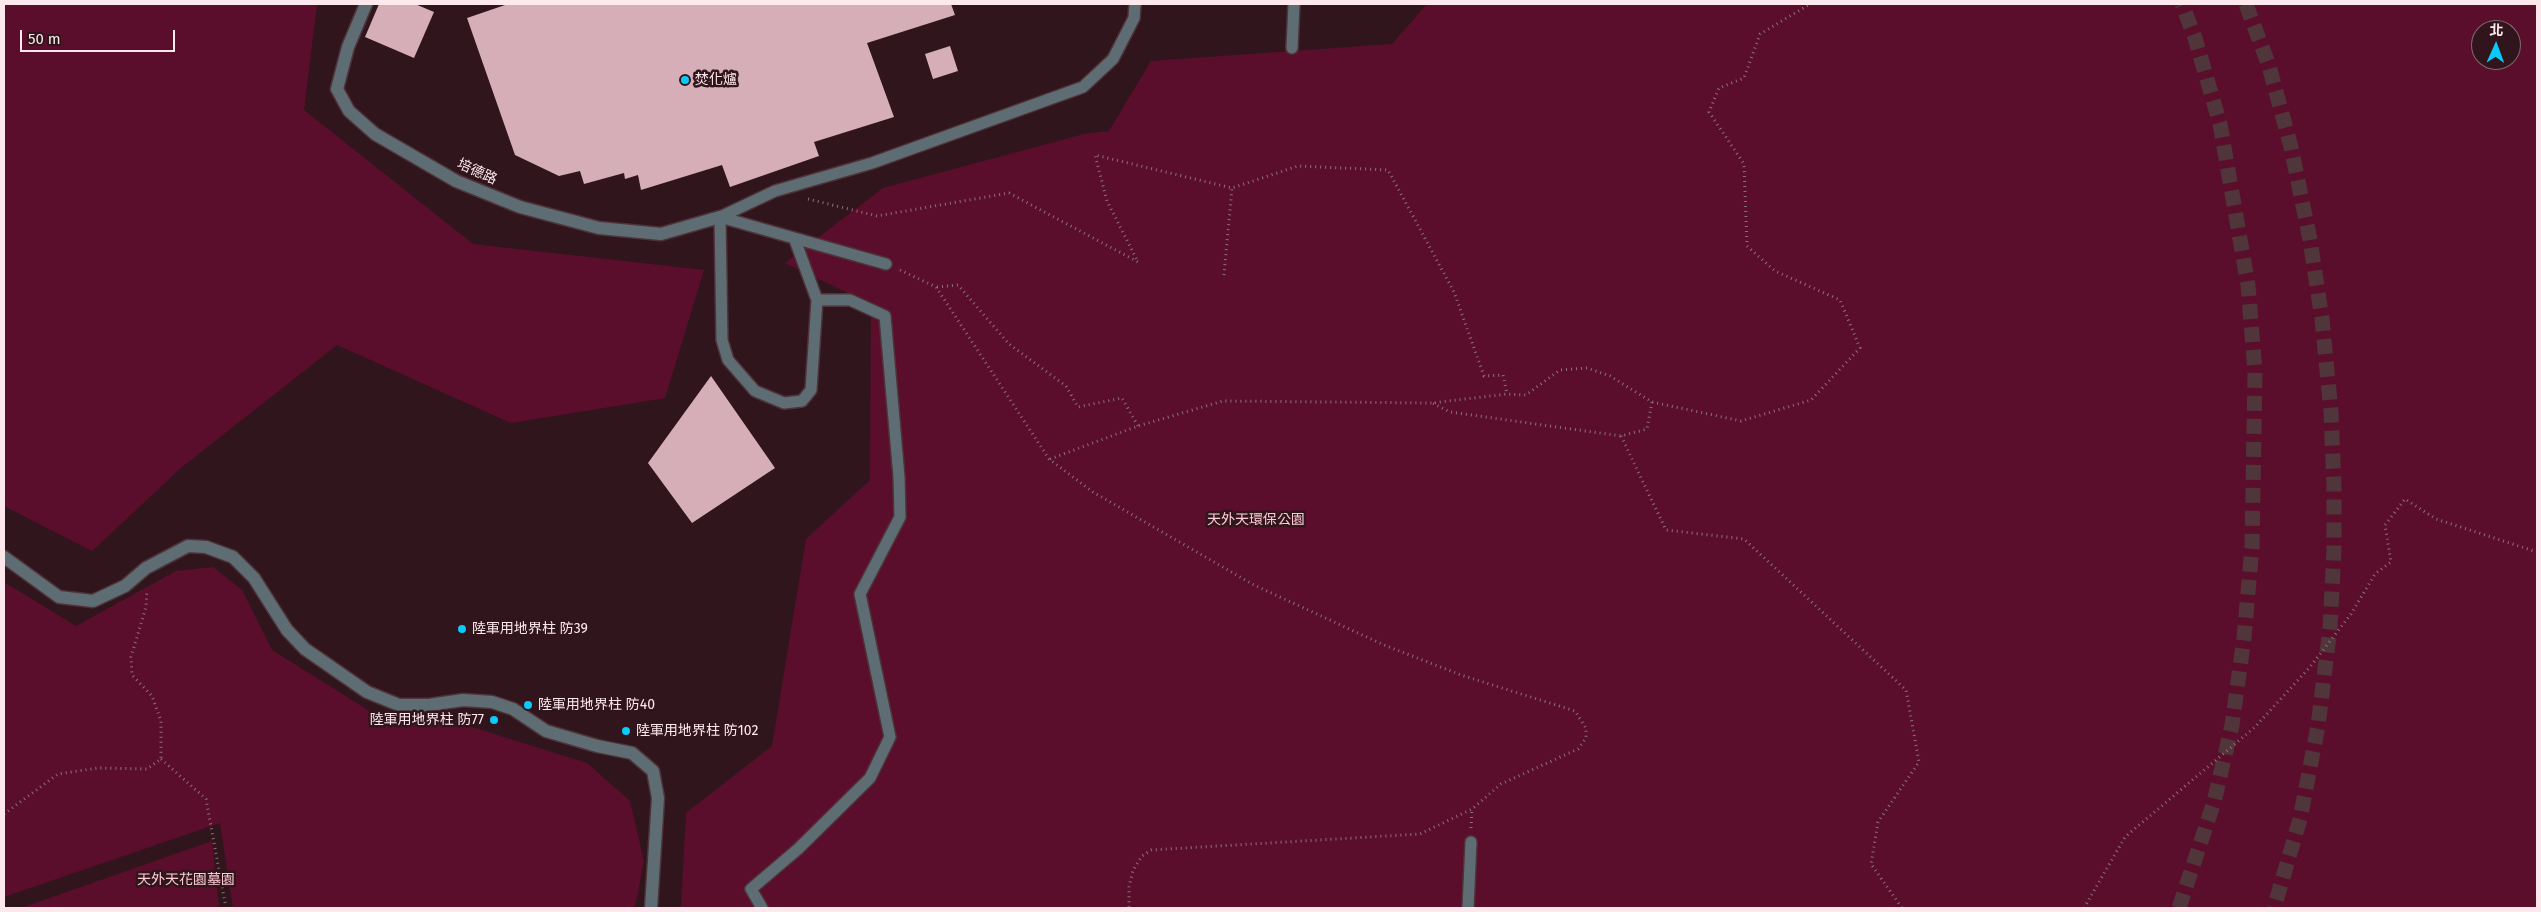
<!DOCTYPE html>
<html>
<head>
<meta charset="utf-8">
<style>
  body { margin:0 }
  #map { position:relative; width:2541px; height:912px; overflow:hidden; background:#31151c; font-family:"Fira Sans","Noto Sans TC",sans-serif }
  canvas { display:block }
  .frame { position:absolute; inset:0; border:5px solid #fde9ed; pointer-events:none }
  .north { position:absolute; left:2471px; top:20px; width:50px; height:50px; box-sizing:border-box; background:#31151c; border:1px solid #836a70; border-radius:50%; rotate:2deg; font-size:14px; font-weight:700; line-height:20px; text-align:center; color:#fde9ed }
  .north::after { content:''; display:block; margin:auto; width:18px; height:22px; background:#0acafa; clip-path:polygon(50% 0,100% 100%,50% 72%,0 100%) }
  .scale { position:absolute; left:20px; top:30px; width:155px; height:22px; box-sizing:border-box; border:2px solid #fde9ed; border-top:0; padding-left:6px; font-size:15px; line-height:18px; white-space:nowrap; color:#fde9ed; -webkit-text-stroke:4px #31151c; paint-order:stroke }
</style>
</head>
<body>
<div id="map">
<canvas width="2541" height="912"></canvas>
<div class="frame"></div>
<div class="north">北</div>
<div class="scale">50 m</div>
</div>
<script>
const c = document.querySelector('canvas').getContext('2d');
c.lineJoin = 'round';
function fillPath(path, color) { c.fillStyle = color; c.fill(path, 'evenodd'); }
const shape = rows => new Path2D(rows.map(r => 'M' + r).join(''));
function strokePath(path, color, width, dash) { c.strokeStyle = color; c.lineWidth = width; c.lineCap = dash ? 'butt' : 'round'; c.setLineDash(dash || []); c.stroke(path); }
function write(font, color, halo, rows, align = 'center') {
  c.font = font + ' "Fira Sans","Noto Sans TC",sans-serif'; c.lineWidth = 5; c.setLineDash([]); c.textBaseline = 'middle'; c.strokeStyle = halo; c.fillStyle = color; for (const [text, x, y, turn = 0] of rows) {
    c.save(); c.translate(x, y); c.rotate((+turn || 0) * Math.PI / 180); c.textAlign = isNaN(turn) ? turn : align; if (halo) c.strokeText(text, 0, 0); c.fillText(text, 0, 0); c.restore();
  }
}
const green = shape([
  [4,4,317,4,304,110,473,244,704,270,665,398,511,423,337,345,182,467,92,551,4,506],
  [1427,4,2537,4,2537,908,681,908,686,813,772,746,806,539,870,480,871,304,785,263,883,188,1084,134,1109,131,1151,61,1392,44],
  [2481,30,2511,30,2511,60,2481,60],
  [213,567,242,590,272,650,395,727,443,718,587,763,630,801,644,861,635,908,233,908,220,823,4,897,4,582,76,626,176,571],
  [212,841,219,908,21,908]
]);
const building = shape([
  [379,4,415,4,434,12,414,58,365,37],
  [508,4,951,4,955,15,867,43,894,117,814,142,819,156,730,187,722,165,641,190,638,175,625,179,624,173,584,184,580,171,559,176,515,155,467,18],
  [950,46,958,71,933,79,925,54],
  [711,376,775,468,692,523,648,463]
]);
const highwayTunnel = shape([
  [2246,4,2269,66,2291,147,2310,240,2322,319,2331,412,2334,487,2334,550,2330,628,2318,726,2300,819,2274,908],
  [2179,908,2214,802,2232,725,2244,638,2252,547,2255,372,2248,285,2220,124,2195,38,2182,4]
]);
const path = shape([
  [808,199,877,216,1009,193,1138,262,1107,201,1095,155,1232,188,1298,166,1388,170,1454,292,1484,376,1503,375,1507,394],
  [900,270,936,287,1049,459,1093,492,1254,585,1384,645,1461,675,1575,711,1586,728,1586,738,1578,749,1501,784,1472,809,1420,834,1151,850,1142,856,1133,870,1129,887,1129,908],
  [1224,275,1232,188],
  [937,287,958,285,1009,344,1066,386,1078,407,1122,398,1138,426],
  [1652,402,1647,429,1621,436,1450,412,1432,403,1507,394,1526,395,1560,370,1587,368,1610,376,1652,402,1741,421,1811,400,1860,348,1840,300,1775,271,1747,246,1744,164,1709,112,1719,88,1744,78,1760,34,1810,4],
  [1621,436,1666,530,1744,539,1906,690,1919,762,1878,822,1871,864,1902,908],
  [1050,459,1138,426,1223,401,1432,403],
  [161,759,206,799,226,908],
  [4,814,58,774,98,768,147,769,161,759,161,721,152,696,132,675,131,657,146,607,147,590],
  [1471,828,1472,809],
  [2084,908,2125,837,2255,727,2310,667,2351,614,2375,574,2391,562,2385,525,2405,499,2436,519,2537,552]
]);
const lane = shape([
  [1292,48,1294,4],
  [720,217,775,191,872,163,1083,87,1113,59,1134,18,1135,4],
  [720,217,722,340,728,360,755,391,784,403,802,401,811,390,817,300],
  [720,217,886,264],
  [762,908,751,889,798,849,870,778,890,737,860,594,900,517,899,477,885,316,850,300,817,300,795,240],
  [1468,908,1471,842]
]);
const street = shape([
  [366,4,348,47,337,89,349,111,375,134,456,181,520,207,599,228,661,234,720,217],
  [4,557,59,597,93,601,125,586,146,568,188,546,206,547,233,557,254,578,287,630,305,649,367,692,399,705,429,705,463,700,492,702,513,709,546,731,597,746,632,753,653,771,658,798,651,908]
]);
const markers = [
  [685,80,5,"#0acafa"],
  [462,629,5,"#0acafa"],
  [528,705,5,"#0acafa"],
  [494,720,5,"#0acafa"],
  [626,731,5,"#0acafa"]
];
const poiNames = [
  ["焚化爐",695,80],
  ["陸軍用地界柱 防39",472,629],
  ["陸軍用地界柱 防40",538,705],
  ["陸軍用地界柱 防77",484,720,"right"],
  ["陸軍用地界柱 防102",636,731]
];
const streetNames = [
  ["培德路",477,172,24]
];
const parkNames = [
  ["天外天環保公園",1256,520],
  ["天外天花園墓園",186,880]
];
fillPath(green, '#5b0e2c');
fillPath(building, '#d5aeb7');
strokePath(highwayTunnel, '#50353b', 15, [15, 8]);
strokePath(lane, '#4e3339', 14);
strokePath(street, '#4e3339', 15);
strokePath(path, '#8a7277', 3, [1, 4]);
strokePath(lane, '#5e6d73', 11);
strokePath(street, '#5e6d73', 12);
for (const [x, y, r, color] of markers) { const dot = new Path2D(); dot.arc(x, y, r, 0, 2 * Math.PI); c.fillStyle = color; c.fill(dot); strokePath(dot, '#31151c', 2); }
write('14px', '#fde9ed', '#31151c', poiNames, 'left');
write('14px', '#fde9ed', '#31151c', streetNames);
write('14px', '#fecad6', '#31151c', parkNames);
</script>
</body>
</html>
